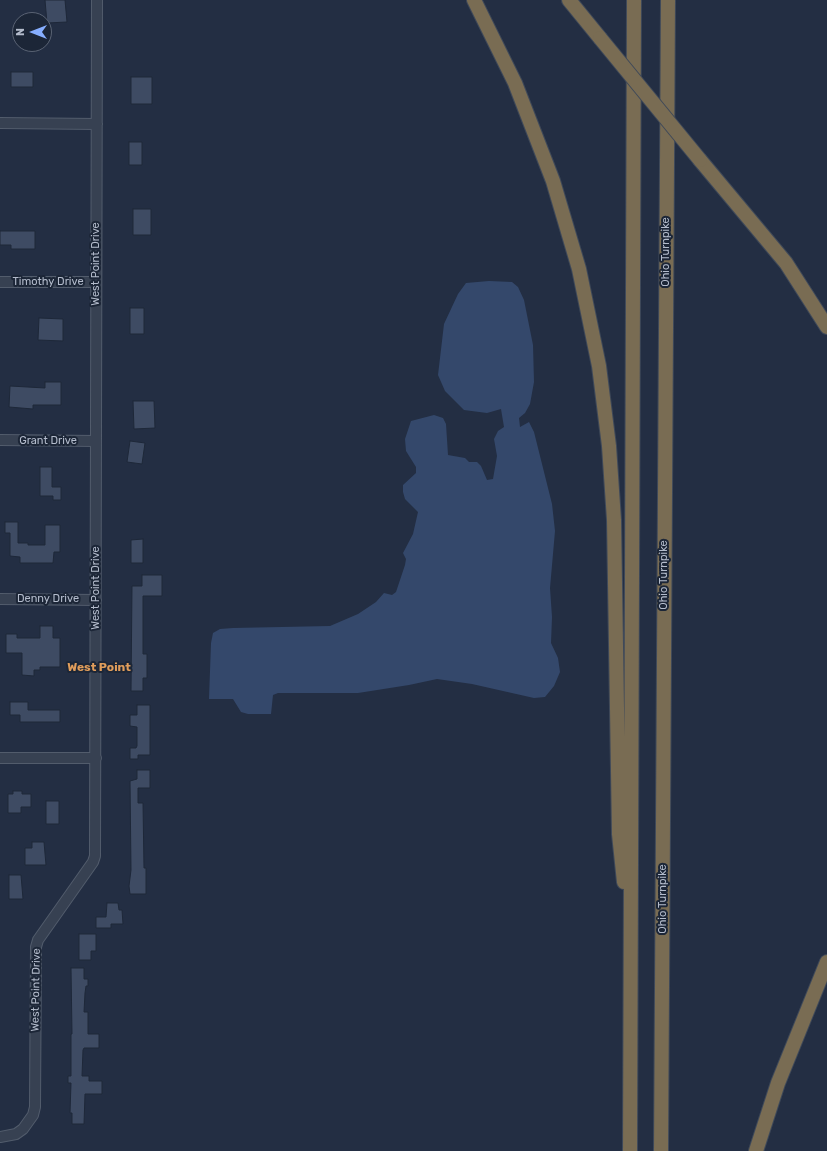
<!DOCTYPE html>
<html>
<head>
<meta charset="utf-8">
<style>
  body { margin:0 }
  #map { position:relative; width:827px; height:1151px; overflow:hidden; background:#232e43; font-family:Rubik,sans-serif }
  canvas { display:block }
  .north { position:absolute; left:12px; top:12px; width:40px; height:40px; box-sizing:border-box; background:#1c2637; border:1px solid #596273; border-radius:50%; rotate:270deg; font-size:11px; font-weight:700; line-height:16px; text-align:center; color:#b4bccc }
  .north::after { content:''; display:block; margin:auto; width:14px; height:18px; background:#86aeff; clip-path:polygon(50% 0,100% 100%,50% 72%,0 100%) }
</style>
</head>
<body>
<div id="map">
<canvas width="827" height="1151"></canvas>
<div class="north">N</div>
</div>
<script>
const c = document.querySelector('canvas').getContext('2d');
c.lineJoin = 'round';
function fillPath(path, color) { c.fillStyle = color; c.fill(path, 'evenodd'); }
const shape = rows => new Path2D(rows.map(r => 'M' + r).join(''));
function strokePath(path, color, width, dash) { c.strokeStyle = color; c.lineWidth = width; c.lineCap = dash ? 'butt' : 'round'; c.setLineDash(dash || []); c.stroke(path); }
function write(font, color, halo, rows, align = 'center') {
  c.font = font + ' Rubik,sans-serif'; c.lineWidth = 4; c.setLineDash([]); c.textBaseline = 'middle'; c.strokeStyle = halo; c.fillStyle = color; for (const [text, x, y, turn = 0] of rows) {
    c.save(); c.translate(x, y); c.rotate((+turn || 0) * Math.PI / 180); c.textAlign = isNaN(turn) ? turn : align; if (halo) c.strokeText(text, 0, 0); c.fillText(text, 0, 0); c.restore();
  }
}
const water = shape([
  [489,281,512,282,518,287,524,300,533,345,534,382,530,404,525,413,519,418,520,427,529,422,534,432,552,504,555,531,550,588,552,617,551,643,558,658,560,672,554,686,545,697,534,698,472,684,437,679,409,685,358,693,278,693,273,695,271,714,248,714,241,712,233,699,209,699,211,643,213,633,220,629,233,628,330,626,358,614,376,602,384,593,392,595,396,592,405,565,406,559,403,553,413,534,418,512,405,499,403,492,403,485,416,473,416,467,406,451,405,439,411,421,434,415,443,418,446,424,448,455,465,458,469,462,477,462,481,466,487,480,493,479,497,456,494,439,498,431,504,427,501,409,487,413,464,410,445,391,438,375,444,324,458,294,466,283]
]);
const building = shape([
  [45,0,65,0,67,22,47,23,45,0],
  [11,72,33,72,33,87,11,87,11,72],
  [131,77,152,77,152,104,131,104,131,77],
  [129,142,142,142,142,165,129,165,129,142],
  [133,209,151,209,151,235,133,235,133,209],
  [0,231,35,231,35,249,11,249,11,245,0,245,0,231],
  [130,308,144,308,144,334,130,334,130,308],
  [39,318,63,319,63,341,38,340,39,318],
  [45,382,61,382,61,405,33,405,33,409,9,407,10,386,45,388,45,382],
  [133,401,154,401,155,428,134,429,133,401],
  [130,441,145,443,142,464,127,462,130,441],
  [40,467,52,467,52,487,61,487,61,500,53,500,53,496,40,496,40,467],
  [5,522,18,522,18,543,28,543,28,545,45,545,45,525,60,525,60,552,54,552,53,563,20,563,20,557,10,556,10,533,5,533,5,522],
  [143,539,143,563,131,563,131,540,143,539],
  [142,575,162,575,162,596,143,596,143,654,147,654,147,678,143,678,143,691,131,691,132,586,142,586,142,575],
  [40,626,53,626,53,638,60,638,60,667,40,667,40,670,34,670,34,676,22,675,22,653,6,653,6,634,17,634,17,638,40,638,40,626],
  [10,702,28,702,28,710,60,710,60,722,20,722,20,715,10,715,10,702],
  [137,705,150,705,150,755,138,755,138,759,130,759,130,748,136,748,137,746,137,727,130,726,130,715,137,715,137,705],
  [137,770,150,770,150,788,138,788,138,803,143,803,144,868,146,868,146,894,130,894,129,886,131,870,130,781,137,779,137,770],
  [13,791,22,791,22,794,31,794,31,807,21,807,21,813,8,813,8,794,13,794,13,791],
  [46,801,59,801,59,824,46,824,46,801],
  [32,842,44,842,46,865,25,865,25,848,32,848,32,842],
  [9,875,21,875,23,899,9,899,9,875],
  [107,903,118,903,119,910,122,910,123,924,111,924,111,928,96,928,96,917,106,917,107,903],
  [79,934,96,934,96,951,91,951,91,960,79,960,79,934],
  [71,968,84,968,84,979,88,979,88,986,86,986,85,993,84,1012,88,1012,88,1034,99,1034,99,1048,84,1048,83,1050,82,1076,89,1076,89,1081,102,1081,102,1094,85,1094,84,1124,72,1124,72,1113,70,1113,71,1083,68,1083,68,1076,71,1076,71,1034,72,1034,71,968]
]);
const minor = shape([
  [0,123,97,124],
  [0,282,96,282],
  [0,440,96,441],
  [0,599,96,600],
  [0,758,96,758],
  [0,1137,16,1134,23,1129,33,1115,35,1107,36,947,38,940,93,862,95,856,97,0]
]);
const highway = shape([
  [474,0,515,83,553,181,579,269,599,366,609,446,614,520,619,834,624,882],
  [569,0,600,38],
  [700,160,786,263,827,327],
  [630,1151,634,0],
  [661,1151,668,0],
  [756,1151,778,1083,827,962]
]);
const highwayBridge = shape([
  [600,38,700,160]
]);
const streetNames = [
  ["Ohio Turnpike",666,252,-90],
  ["West Point Drive",96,264,-90],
  ["Timothy Drive",48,282],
  ["Grant Drive",48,441],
  ["Ohio Turnpike",664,575,-90],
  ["West Point Drive",96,588,-90],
  ["Denny Drive",48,599],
  ["Ohio Turnpike",663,899,-90],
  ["West Point Drive",36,990,-89]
];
const neighbourhoodNames = [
  ["West Point",99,668]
];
fillPath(water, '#34486b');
fillPath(building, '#3e4b63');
strokePath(building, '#1e2839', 1);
strokePath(minor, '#525c6c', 12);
strokePath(highway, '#3f4959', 16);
strokePath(minor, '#374152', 10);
strokePath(highway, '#796c53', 14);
strokePath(highwayBridge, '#3f4959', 16, []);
strokePath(highwayBridge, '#796c53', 14);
write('11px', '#b4bccc', '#1c2637', streetNames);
write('bold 12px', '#e09d5b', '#1c2637', neighbourhoodNames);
</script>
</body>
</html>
